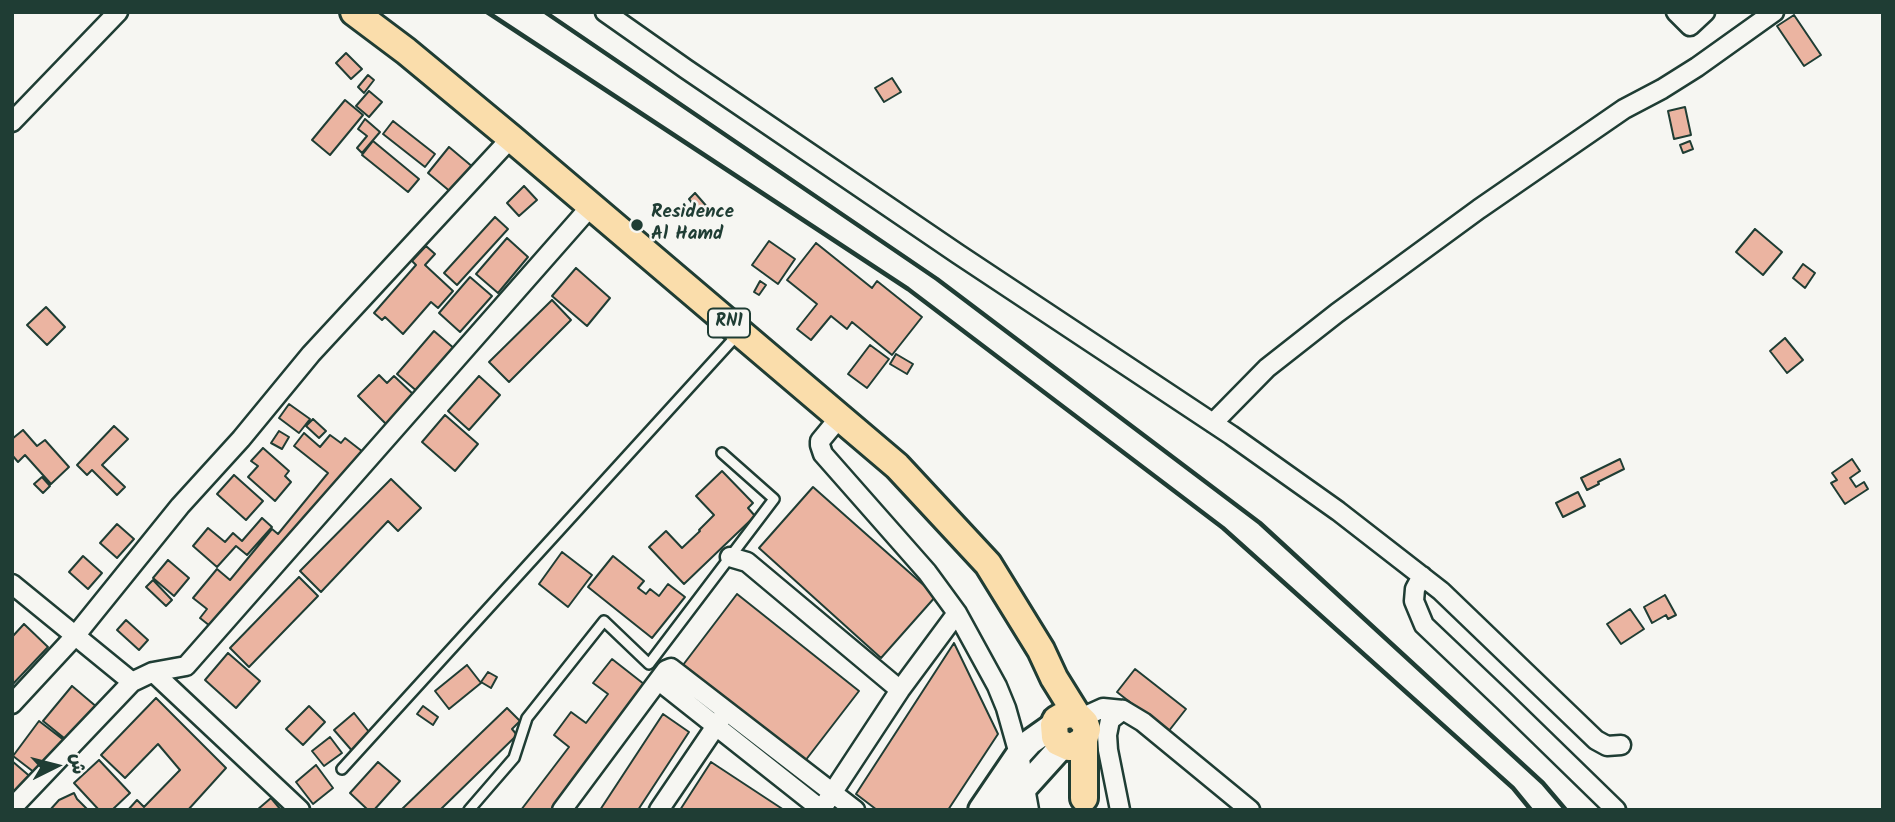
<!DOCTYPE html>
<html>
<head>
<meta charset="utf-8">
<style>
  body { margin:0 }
  #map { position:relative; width:1895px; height:822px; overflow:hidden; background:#f6f6f2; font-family:Kalam,"Playpen Sans Arabic",sans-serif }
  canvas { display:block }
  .frame { position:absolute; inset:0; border:14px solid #1f3d34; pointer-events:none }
  .north { position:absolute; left:21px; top:731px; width:70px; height:70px; -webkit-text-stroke:5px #f6f6f2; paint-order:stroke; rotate:84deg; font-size:19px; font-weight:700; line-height:28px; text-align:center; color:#1f3d34 }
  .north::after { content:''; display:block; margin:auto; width:24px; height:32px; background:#1f3d34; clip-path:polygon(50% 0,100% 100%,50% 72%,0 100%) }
</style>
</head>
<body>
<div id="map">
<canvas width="1895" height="822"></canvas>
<div class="frame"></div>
<div class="north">ش</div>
</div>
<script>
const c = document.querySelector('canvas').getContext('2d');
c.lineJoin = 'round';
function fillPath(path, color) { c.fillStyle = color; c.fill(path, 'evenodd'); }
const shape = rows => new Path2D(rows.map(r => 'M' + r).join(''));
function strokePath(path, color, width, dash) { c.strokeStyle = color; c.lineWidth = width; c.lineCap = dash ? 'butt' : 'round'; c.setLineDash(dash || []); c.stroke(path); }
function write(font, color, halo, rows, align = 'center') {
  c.font = font + ' Kalam,sans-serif'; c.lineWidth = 5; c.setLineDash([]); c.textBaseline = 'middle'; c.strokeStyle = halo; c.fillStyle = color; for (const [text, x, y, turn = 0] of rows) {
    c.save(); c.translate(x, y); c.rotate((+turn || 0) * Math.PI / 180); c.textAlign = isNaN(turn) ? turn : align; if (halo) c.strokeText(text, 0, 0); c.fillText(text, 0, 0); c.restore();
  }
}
const building = shape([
  [1794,15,1821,55,1804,66,1777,26,1794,15],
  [346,53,362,69,351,79,336,63,346,53],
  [368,75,374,80,364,93,358,87,368,75],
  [892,78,901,92,884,102,875,88,892,78],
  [369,91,382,102,369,117,356,106,369,91],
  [345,100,363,115,330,155,312,140,345,100],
  [1685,107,1691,135,1674,139,1668,111,1685,107],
  [365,119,380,132,362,153,357,148,367,136,358,129,365,119],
  [393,121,435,154,425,167,383,134,393,121],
  [373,141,419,179,408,192,362,155,373,141],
  [1690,141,1693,149,1683,153,1680,145,1690,141],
  [449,147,474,168,452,193,428,173,449,147],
  [524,186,537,200,519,216,507,203,524,186],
  [695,193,709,209,702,215,689,199,695,193],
  [495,217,508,229,457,285,444,273,495,217],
  [1755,229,1782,252,1763,275,1736,252,1755,229],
  [507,238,528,257,498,293,476,274,507,238],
  [769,241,795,259,778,284,752,265,769,241],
  [816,243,872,288,877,281,922,317,892,355,852,322,847,329,831,316,811,340,797,329,817,304,787,280,816,243],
  [426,246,435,254,425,265,453,291,438,308,431,302,403,334,385,317,382,320,374,313,416,265,412,261,426,246],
  [1803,264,1815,273,1805,288,1793,278,1803,264],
  [576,268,610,298,587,326,552,296,576,268],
  [470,277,492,296,460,332,439,313,470,277],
  [760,281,766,285,759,295,754,292,760,281],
  [552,300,571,320,509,382,489,362,552,300],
  [46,307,65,327,47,345,27,325,46,307],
  [434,331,456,350,419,393,397,374,434,331],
  [1785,338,1803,360,1787,373,1770,351,1785,338],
  [870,345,889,359,867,388,848,374,870,345],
  [896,354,913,364,907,374,890,364,896,354],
  [379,375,387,383,394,376,415,396,387,425,358,396,379,375],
  [479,376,500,395,469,430,448,411,479,376],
  [289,404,310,419,299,433,279,418,289,404],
  [445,415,478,444,455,471,422,442,445,415],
  [313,419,326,431,319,438,306,426,313,419],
  [114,426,128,439,102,465,125,487,117,495,92,470,87,475,77,465,114,426],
  [23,430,37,446,45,440,69,467,51,484,25,455,18,462,12,455,12,439,23,430],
  [279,431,289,437,282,449,271,443,279,431],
  [304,433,320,447,330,435,341,443,345,438,363,452,215,630,200,618,207,609,193,598,217,569,230,580,272,529,278,534,328,473,294,446,304,433],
  [263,448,289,471,285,476,291,482,275,501,248,477,258,466,251,461,263,448],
  [1620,459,1624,469,1598,482,1599,484,1587,490,1581,478,1620,459],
  [1852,459,1860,471,1850,478,1856,487,1864,482,1868,489,1845,504,1831,483,1837,480,1832,473,1852,459],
  [722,471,753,503,748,508,755,516,684,584,649,547,666,531,682,548,700,531,699,530,714,515,696,496,722,471],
  [234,475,263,501,246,520,217,494,234,475],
  [42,477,50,486,43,493,34,484,42,477],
  [391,479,421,508,398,531,388,521,321,592,300,571,391,479],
  [813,487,936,596,881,658,759,548,813,487],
  [1578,492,1585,506,1563,517,1556,503,1578,492],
  [262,518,272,527,247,555,236,546,217,567,193,546,208,528,225,542,233,533,242,541,262,518],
  [117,524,134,539,117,558,100,543,117,524],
  [562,552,592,575,568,607,539,584,562,552],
  [83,556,102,573,88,589,69,572,83,556],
  [613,556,644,581,638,588,646,594,650,589,659,596,668,584,685,597,652,638,588,587,613,556],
  [168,560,189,578,174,596,153,578,168,560],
  [299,577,318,596,249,667,230,648,299,577],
  [153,580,172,600,166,606,146,587,153,580],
  [737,594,859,691,805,761,683,665,737,594],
  [1665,595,1676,615,1668,619,1666,615,1652,623,1644,607,1665,595],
  [1630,609,1644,629,1621,644,1607,624,1630,609],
  [126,620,148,640,139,650,117,630,126,620],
  [24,624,48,647,12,685,12,637,24,624],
  [954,643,998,734,948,810,877,810,856,794,954,643],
  [228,653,260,681,236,708,205,680,228,653],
  [612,659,649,688,555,810,521,810,569,747,554,735,571,712,586,723,608,694,593,683,612,659],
  [467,665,481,683,449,709,435,691,467,665],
  [1135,669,1186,709,1168,732,1117,692,1135,669],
  [488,672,497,677,491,688,481,682,488,672],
  [72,686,98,708,69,742,43,721,72,686],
  [156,698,226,768,188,810,128,810,137,800,144,807,180,770,158,744,125,778,101,755,156,698],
  [309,706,325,722,303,745,286,729,309,706],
  [423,706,438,717,433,725,417,714,423,706],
  [507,708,520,721,512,729,517,735,440,810,401,810,507,708],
  [354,713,373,737,354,753,334,730,354,713],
  [663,714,689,732,638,810,600,810,663,714],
  [39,721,65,741,39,776,13,756,39,721],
  [330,737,342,753,324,766,312,751,330,737],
  [99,760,130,793,112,810,99,810,74,783,99,760],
  [12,761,33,779,12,802,12,761],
  [378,762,400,781,374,810,368,810,350,793,378,762],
  [711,762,784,810,680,810,711,762],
  [316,765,333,788,313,804,296,782,316,765],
  [74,793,77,799,88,810,50,810,59,800,74,793],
  [271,798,281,810,257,810,271,798]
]);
const lane = shape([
  [342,769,739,333],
  [469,810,514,758,527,718,604,621,649,664,774,499,722,453]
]);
const street = shape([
  [605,12,686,69,958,254,1231,435,1338,511,1441,591,1596,740,1607,746,1621,745],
  [1676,12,1690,26,1705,12],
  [12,122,118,12],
  [839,418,820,441,820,445,823,454,927,572,957,613,997,686,1006,708,1019,754,1029,810],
  [1213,423,1267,368,1337,313,1479,209,1624,109,1662,89,1697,67,1774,12],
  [730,557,747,562,900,690],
  [1422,576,1415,589,1414,601,1424,625,1504,701,1616,810],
  [12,584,132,682],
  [153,672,300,810],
  [659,681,822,810],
  [12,704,75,636,180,506,241,439,311,354,511,138],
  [1081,718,1103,708,1123,710],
  [12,808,132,682,153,672,186,666,591,206],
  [562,810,666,670,671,668,855,810],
  [659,810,720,720],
  [821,810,900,690,957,613],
  [1120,810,1108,750,1107,735,1110,720,1123,710,1143,722,1250,810]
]);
const secondary = shape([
  [981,810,1019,754,1030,742,1054,725],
  [1008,810,1025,787,1063,745]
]);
const primary = shape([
  [354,12,406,51,511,138,897,466,988,564,1041,650,1054,678,1077,715,1085,723,1087,729,1084,740,1084,798],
  [1077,715,1066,714,1056,720,1054,725,1055,737,1058,742,1069,747,1074,746,1084,740]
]);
const rail = shape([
  [487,12,908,289,1223,528,1513,788,1531,810],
  [545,12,937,279,1260,523,1543,783,1566,810]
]);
const markers = [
  [637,225,7,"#1f3d34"]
];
const shields = [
  [729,323,42]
];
const shieldNames = [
  ["RN1",729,323]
];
const poiNames = [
  ["Residence",651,214],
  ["Al Hamd",651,236]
];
fillPath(building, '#ebb4a1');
strokePath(building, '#1f3d34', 2);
strokePath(lane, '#1f3d34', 14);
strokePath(street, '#1f3d34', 23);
strokePath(secondary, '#1f3d34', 30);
strokePath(primary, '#1f3d34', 32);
strokePath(lane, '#f6f6f2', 9);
strokePath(street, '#f6f6f2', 18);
strokePath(secondary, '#f6f6f2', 24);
strokePath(primary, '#faddab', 26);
strokePath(rail, '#1f3d34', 4.5);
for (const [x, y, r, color] of markers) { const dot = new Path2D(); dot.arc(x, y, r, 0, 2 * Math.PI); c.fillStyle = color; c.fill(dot); strokePath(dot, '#f6f6f2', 2.5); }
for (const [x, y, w] of shields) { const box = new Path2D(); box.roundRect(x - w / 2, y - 14.5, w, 29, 5); c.fillStyle = '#f6f6f2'; c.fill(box); strokePath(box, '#1f3d34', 2); }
write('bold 18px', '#1f3d34', null, shieldNames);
write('bold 19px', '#1f3d34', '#f6f6f2', poiNames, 'left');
</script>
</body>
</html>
